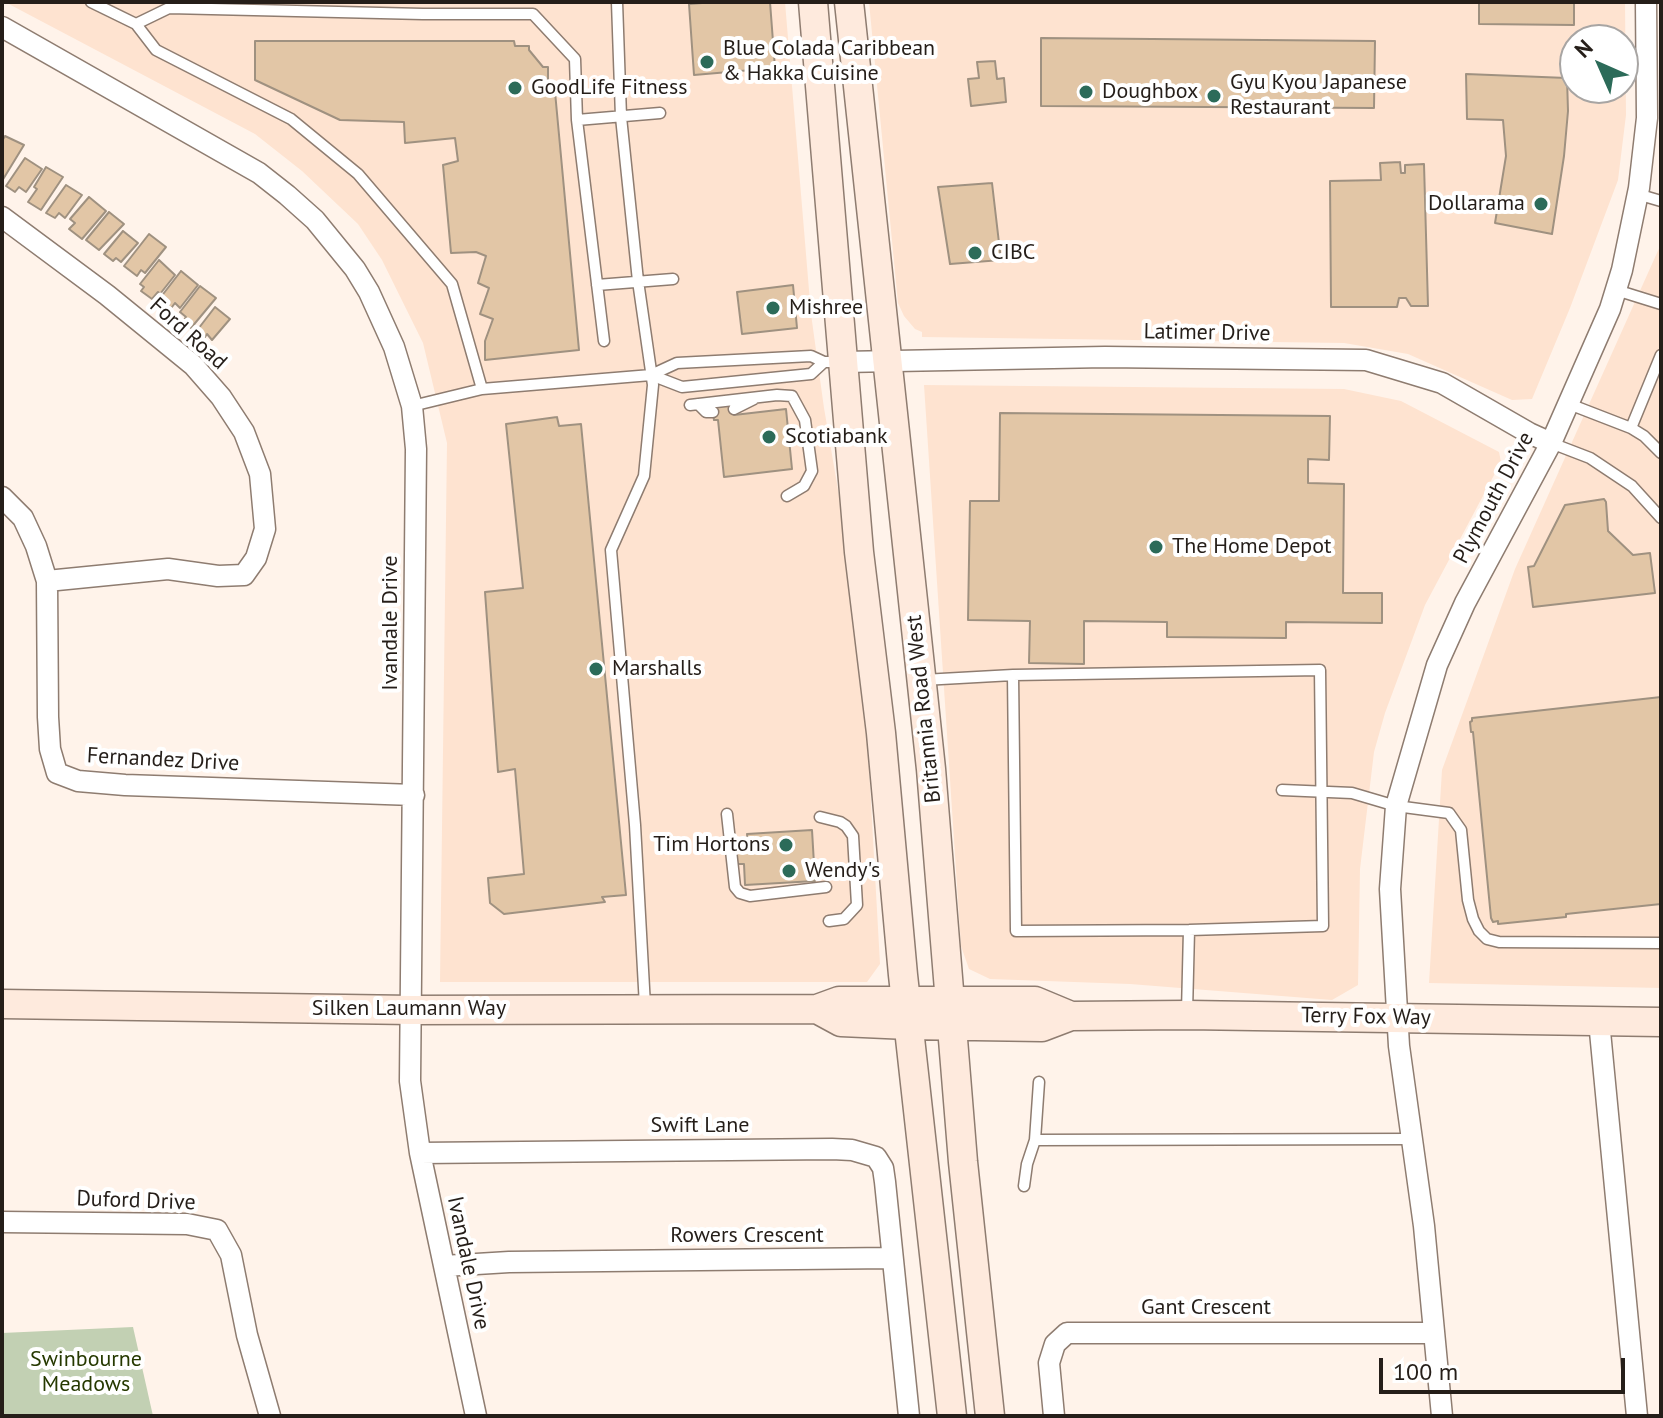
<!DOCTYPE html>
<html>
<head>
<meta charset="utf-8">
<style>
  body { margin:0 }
  #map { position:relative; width:1663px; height:1418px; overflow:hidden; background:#fff3ea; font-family:"PT Sans",sans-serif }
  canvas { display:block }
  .frame { position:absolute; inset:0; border:4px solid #251e19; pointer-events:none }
  .north { position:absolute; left:1559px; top:24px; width:80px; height:80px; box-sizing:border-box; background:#fff; border:2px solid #a8a5a3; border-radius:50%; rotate:315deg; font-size:22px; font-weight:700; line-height:32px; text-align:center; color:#251e19 }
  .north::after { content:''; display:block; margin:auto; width:28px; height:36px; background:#2c6b59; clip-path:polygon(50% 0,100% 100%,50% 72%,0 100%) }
  .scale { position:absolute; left:1379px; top:1358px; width:246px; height:36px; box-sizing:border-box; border:4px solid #251e19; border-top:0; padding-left:10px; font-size:24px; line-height:28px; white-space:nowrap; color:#251e19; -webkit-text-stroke:6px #fff; paint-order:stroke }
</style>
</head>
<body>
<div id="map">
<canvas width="1663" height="1418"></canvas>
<div class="frame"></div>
<div class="north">N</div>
<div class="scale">100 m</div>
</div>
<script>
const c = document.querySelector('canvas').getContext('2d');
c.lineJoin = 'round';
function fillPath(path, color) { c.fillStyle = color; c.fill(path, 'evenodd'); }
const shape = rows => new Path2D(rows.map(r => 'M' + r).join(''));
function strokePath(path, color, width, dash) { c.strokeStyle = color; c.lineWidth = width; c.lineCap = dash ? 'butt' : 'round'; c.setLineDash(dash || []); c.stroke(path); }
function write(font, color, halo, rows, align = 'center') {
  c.font = font + ' "PT Sans",sans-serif'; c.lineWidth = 8; c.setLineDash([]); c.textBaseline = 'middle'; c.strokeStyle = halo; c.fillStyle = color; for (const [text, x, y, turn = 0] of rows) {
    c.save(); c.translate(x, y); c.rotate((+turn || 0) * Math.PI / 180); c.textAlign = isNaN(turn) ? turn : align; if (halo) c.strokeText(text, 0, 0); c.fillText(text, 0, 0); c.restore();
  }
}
const built = shape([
  [5,2,785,2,811,314,824,408,861,624,880,964,867,982,440,982,447,443,423,343,382,260,358,224,302,171,255,134],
  [869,2,1625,2,1626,115,1618,180,1570,308,1532,399,1512,400,1408,354,1344,343,922,337,922,332,915,329,904,316,898,303],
  [1575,40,1623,40,1623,88,1575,88],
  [1661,244,1661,988,1429,983,1442,770,1515,569],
  [924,385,1344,389,1401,401,1499,452,1501,462,1425,605,1385,713,1374,752,1360,869,1358,985,1332,1000,1130,984,990,979,969,969,961,946]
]);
const green = shape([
  [133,1327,153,1416,2,1416,2,1333]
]);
const building = shape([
  [715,2,770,2,775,68,694,75,689,4,715,2],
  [1479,2,1574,2,1574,25,1479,24,1479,2],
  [1041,38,1375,41,1374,108,1041,106,1041,38],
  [255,41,514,41,515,46,529,46,529,50,543,67,548,67,548,81,554,81,579,350,485,360,485,341,493,319,480,314,489,288,478,283,486,256,476,252,451,253,443,165,458,161,455,138,405,143,404,122,340,120,255,80,255,41],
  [995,61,997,79,1004,78,1006,102,971,106,968,79,979,78,977,62,995,61],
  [1466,74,1567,78,1568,111,1564,156,1552,234,1495,223,1506,156,1503,120,1467,119,1466,74],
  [5,136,24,145,2,181,2,141,5,136],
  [25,158,42,169,26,192,19,187,15,192,6,186,25,158],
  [1400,162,1401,173,1405,173,1405,165,1424,164,1428,306,1411,306,1406,298,1399,298,1397,307,1331,307,1330,181,1381,180,1380,163,1400,162],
  [46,167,63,177,41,210,28,202,37,189,34,187,46,167],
  [992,183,1001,260,950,264,938,187,992,183],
  [66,185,82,195,65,218,59,213,55,218,46,213,66,185],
  [89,197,106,211,82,239,69,229,75,223,70,219,89,197],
  [109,212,124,224,99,250,86,240,109,212],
  [123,231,138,243,121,262,116,258,113,261,104,254,123,231],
  [149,234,166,247,145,273,141,270,137,276,124,266,149,234],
  [159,260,175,275,160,294,158,292,152,299,141,291,144,287,140,284,159,260],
  [181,271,198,285,180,308,175,303,169,311,157,302,181,271],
  [793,285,797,328,742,334,737,292,793,285],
  [200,286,216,298,191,328,183,321,186,317,180,312,200,286],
  [215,307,230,319,212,340,207,334,203,340,195,333,215,307],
  [733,404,734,415,786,409,792,469,724,477,718,420,714,420,712,406,733,404],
  [1000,413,1330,416,1329,460,1308,459,1308,483,1344,484,1343,593,1382,593,1382,623,1286,622,1286,638,1167,637,1167,622,1084,621,1084,664,1029,663,1030,621,968,620,970,501,999,501,1000,413],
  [557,417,559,426,581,424,626,895,602,897,605,902,504,914,490,903,488,878,524,874,515,769,498,772,485,592,523,588,506,424,557,417],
  [1604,499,1606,502,1608,531,1633,555,1650,553,1655,593,1533,607,1528,567,1534,566,1565,505,1604,499],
  [1661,697,1661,904,1566,914,1566,917,1498,924,1498,921,1493,922,1491,918,1473,732,1471,732,1470,722,1472,721,1472,718,1661,697],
  [812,830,815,881,745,885,744,864,736,864,735,844,748,844,747,834,812,830]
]);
const lane = shape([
  [91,2,136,24,156,50,291,119,358,174,452,284,482,389,412,406],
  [617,2,621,117,638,281,653,385,644,476,611,550,635,825,645,1006],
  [136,24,169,8,423,14,533,14,575,59,577,120,604,341],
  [577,120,660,113],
  [1637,194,1661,201],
  [597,285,673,279],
  [1616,290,1661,304],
  [651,375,682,387,811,374,824,362],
  [482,389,651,375,677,363,811,356,824,362,841,362],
  [698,404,706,412,713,412],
  [1569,404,1631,428,1644,436,1661,453],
  [690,405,777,395,792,396,805,420,812,471,804,486,787,496],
  [734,409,754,399],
  [1631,428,1661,355],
  [1551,443,1590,458,1632,486,1661,518],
  [1320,670,1323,926,1189,930,1016,931,1013,675,1320,670],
  [923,680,1013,675],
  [1282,790,1352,793,1396,806,1449,813,1461,830,1468,900,1473,919,1479,931,1487,939,1499,942,1661,943],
  [727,814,735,887,740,893,750,896,826,887],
  [820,817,840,822,846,826,853,836,857,905,844,919,829,921],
  [1187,1012,1189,930],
  [1035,1140,1412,1139],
  [1024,1186,1027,1164,1035,1140,1039,1082]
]);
const street = shape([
  [2,27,259,173,287,195,315,220,355,269,369,292,394,347,412,406,416,449,410,1081,420,1153,476,1416],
  [2,217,107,295,193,365,221,397,244,432,260,474,265,529,256,558,244,575,218,576,168,569,47,581],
  [843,362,1105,357,1366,360,1442,383,1529,433,1551,443],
  [2,497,23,518,36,546,47,581,48,717,50,749,57,773,78,781,125,785,414,795],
  [1599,1021,1637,1416],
  [420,1153,832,1149,852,1150,876,1157,883,1168,885,1182,909,1416],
  [2,1222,187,1224,217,1230,231,1255,247,1335,270,1416],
  [444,1266,509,1262,891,1258],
  [1054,1416,1049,1363,1055,1344,1067,1333,1434,1333],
  [1442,1416,1424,1226,1399,1046,1390,889,1396,806,1437,665,1465,603,1551,443,1610,309,1622,270,1639,188,1647,118,1646,2]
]);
const secondary = shape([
  [813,2,859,552,881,733,903,975,952,1416],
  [849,2,931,769,963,1162,990,1416],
  [2,1004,412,1010,817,1009,839,1001,1035,1001,1071,1016],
  [817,1009,841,1022,908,1025,1042,1027,1071,1016,1187,1015,1661,1022]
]);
const markers = [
  [707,62,8,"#2c6b59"],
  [515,88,8,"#2c6b59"],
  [1086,92,8,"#2c6b59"],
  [1214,96,8,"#2c6b59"],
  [1541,204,8,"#2c6b59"],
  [975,253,8,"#2c6b59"],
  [773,308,8,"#2c6b59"],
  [769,437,8,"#2c6b59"],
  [1156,547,8,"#2c6b59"],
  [596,669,8,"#2c6b59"],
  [786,845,8,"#2c6b59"],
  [789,871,8,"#2c6b59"]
];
const poiNames = [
  ["Blue Colada Caribbean",723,49],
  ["& Hakka Cuisine",723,74],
  ["Gyu Kyou Japanese",1230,83],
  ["Restaurant",1230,108],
  ["GoodLife Fitness",531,88],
  ["Doughbox",1102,92],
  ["Dollarama",1525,204,"right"],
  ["CIBC",991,253],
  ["Mishree",789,308],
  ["Scotiabank",785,437],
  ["The Home Depot",1172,547],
  ["Marshalls",612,669],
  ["Tim Hortons",770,845,"right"],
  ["Wendy's",805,871]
];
const streetNames = [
  ["Latimer Drive",1207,333,1],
  ["Ford Road",188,334,42],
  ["Plymouth Drive",1494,498,-62],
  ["Ivandale Drive",391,623,-90],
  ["Britannia Road West",924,709,-96],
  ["Fernandez Drive",163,760,3],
  ["Silken Laumann Way",409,1009],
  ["Terry Fox Way",1366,1017,1],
  ["Swift Lane",700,1126],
  ["Duford Drive",136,1201,2],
  ["Rowers Crescent",747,1236],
  ["Ivandale Drive",468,1263,78],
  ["Gant Crescent",1206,1308]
];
const parkNames = [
  ["Swinbourne",86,1360],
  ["Meadows",86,1385]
];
fillPath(built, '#fee3d0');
fillPath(green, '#c2d0b3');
fillPath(building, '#e2c6a6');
strokePath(building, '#9f9180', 2);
strokePath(lane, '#8e7c70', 13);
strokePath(street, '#8e7c70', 23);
strokePath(secondary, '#8e7c70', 31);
strokePath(lane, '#fff', 10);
strokePath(street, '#fff', 20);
strokePath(secondary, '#feeadd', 28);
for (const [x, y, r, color] of markers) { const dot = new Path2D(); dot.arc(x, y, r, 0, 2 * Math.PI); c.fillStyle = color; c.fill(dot); strokePath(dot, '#fff', 3); }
write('22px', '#251e19', '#fff', poiNames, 'left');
write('22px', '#251e19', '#fff', streetNames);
write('22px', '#263900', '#fff', parkNames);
</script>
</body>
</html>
